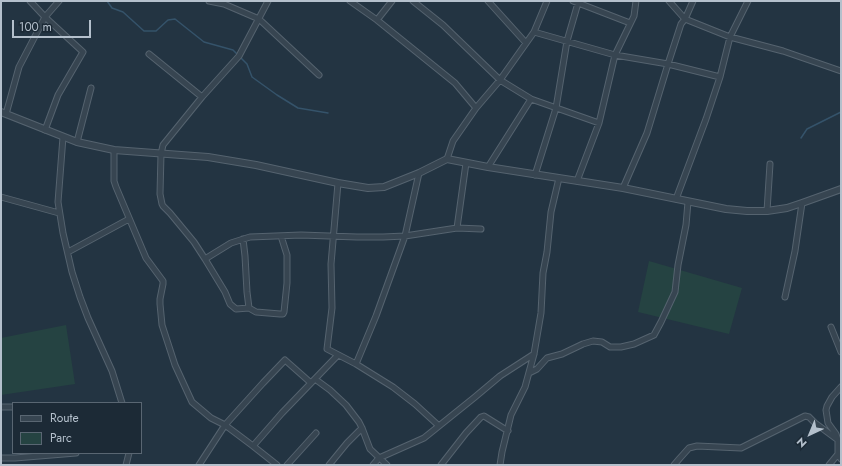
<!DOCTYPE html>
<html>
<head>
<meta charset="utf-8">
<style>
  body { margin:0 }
  #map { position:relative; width:842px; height:466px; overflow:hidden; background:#233442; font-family:Jost,sans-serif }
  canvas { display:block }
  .frame { position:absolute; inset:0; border:2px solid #b4c0cc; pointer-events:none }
  .legend { position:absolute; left:12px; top:402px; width:130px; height:52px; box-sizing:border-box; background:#1c2a36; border:1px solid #596672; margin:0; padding:5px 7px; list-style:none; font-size:12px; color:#b4c0cc }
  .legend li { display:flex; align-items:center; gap:8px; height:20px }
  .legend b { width:20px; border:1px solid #596672 }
  .north { position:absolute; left:790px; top:414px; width:40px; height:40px; -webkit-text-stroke:3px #1c2a36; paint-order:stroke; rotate:224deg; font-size:11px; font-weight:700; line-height:16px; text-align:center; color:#b4c0cc }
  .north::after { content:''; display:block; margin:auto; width:14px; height:18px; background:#b4c0cc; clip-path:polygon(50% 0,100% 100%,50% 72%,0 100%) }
  .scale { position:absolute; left:12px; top:20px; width:79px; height:18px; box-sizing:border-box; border:2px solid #b4c0cc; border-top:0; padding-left:5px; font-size:12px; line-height:14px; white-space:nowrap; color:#b4c0cc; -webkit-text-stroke:3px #1c2a36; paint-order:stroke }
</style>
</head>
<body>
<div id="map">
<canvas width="842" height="466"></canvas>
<div class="frame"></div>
<ul class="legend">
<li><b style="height:5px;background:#374551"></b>Route</li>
<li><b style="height:11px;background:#254342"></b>Parc</li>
</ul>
<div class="north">N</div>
<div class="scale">100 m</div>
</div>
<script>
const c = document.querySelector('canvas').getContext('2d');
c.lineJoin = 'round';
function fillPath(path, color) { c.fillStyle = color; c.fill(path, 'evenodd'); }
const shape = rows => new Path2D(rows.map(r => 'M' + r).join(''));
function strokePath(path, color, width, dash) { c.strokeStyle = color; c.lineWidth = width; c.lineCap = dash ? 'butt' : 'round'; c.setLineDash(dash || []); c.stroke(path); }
const green = shape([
  [649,261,742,288,729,334,638,312],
  [66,325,75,384,1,395,1,338]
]);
const stream = shape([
  [107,1,112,8,123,12,144,31,156,31,168,20,175,19,204,42,233,50,247,64,252,77,277,95,298,108,328,113],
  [801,138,807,129,841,112]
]);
const minor = shape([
  [30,1,45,17,83,52,58,95,45,130],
  [209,1,224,4,259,19,319,75],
  [268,1,239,56,202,97,163,145,161,154,160,194,162,204,163,206,170,213,194,242,205,259,225,292,230,304,236,309,249,308,256,312,280,314,283,314,284,312,287,283,287,255,281,236],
  [350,1,377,20,455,83,476,108],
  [413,1,443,25,500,80,531,99,599,123],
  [488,1,526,43],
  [573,1,630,23],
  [669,1,685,19,730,37,783,51,841,71],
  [377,20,392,1],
  [534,32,615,55,668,64,720,77],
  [149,54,202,97],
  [6,114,19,67,45,17,59,1],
  [63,137,58,202,63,233,72,272,80,297,88,318,112,371,122,403],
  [77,142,91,88],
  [114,150,114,181,116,187,146,258,163,281,163,284,160,299,160,304,162,325,175,365,192,402,211,418,225,425,253,446,277,465],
  [447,159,453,141,476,108,500,80,534,32,547,1],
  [488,167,531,99],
  [535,175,556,108,567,41,578,3],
  [577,181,599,123,615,55,634,16,636,1],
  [338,183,331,264,332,308,327,349,356,364,376,316,405,236,419,173],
  [623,188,647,133,668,64,681,24,685,19,693,1],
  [1,197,59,213],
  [676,199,706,119,720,77,730,37,748,1],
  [767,211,770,164],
  [457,228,466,163],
  [243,239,245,256,247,292,249,308],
  [68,252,129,219],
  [205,259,231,243,250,237,301,235,357,237,383,237,405,236,457,228,481,229],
  [785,297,795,251,802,203],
  [831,327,841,352],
  [356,364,393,387,415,404,439,426],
  [529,373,537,369,547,358,562,354,583,344,593,341,602,342,610,347,621,347,634,344,654,335,661,322,675,292,678,265,686,225,688,202],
  [315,379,330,390,346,405,359,422,362,428,370,449,387,465],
  [841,387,832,397,827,406,826,410,828,423,836,434,838,440,838,454,841,459],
  [1,407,13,407],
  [253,446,282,413,338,355],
  [1,458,15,458,76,453],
  [126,465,129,453],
  [199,465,225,425,263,383,285,360,311,383],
  [287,465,316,433],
  [329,465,347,443,362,428],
  [373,465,379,458,424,438,475,397,500,376,534,354],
  [441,465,466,433,481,417,484,416,508,431],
  [500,465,502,452,511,415,525,387,534,354,541,313,543,273,547,252,551,212,559,178],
  [674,465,680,458,689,448,697,446,741,448,805,416,809,417,815,423,838,440],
  [829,465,838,454]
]);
const tertiary = shape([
  [1,112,77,142,114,150,208,157,256,165,338,183,368,188,384,187,419,173,447,159,488,167,623,188,726,209,747,211,767,211,787,208,802,203,841,189]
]);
fillPath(green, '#254342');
strokePath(stream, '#35536a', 1.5);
strokePath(minor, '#55636f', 7);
strokePath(tertiary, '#55636f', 8);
strokePath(minor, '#374551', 5);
strokePath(tertiary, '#374551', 6);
</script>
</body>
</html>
